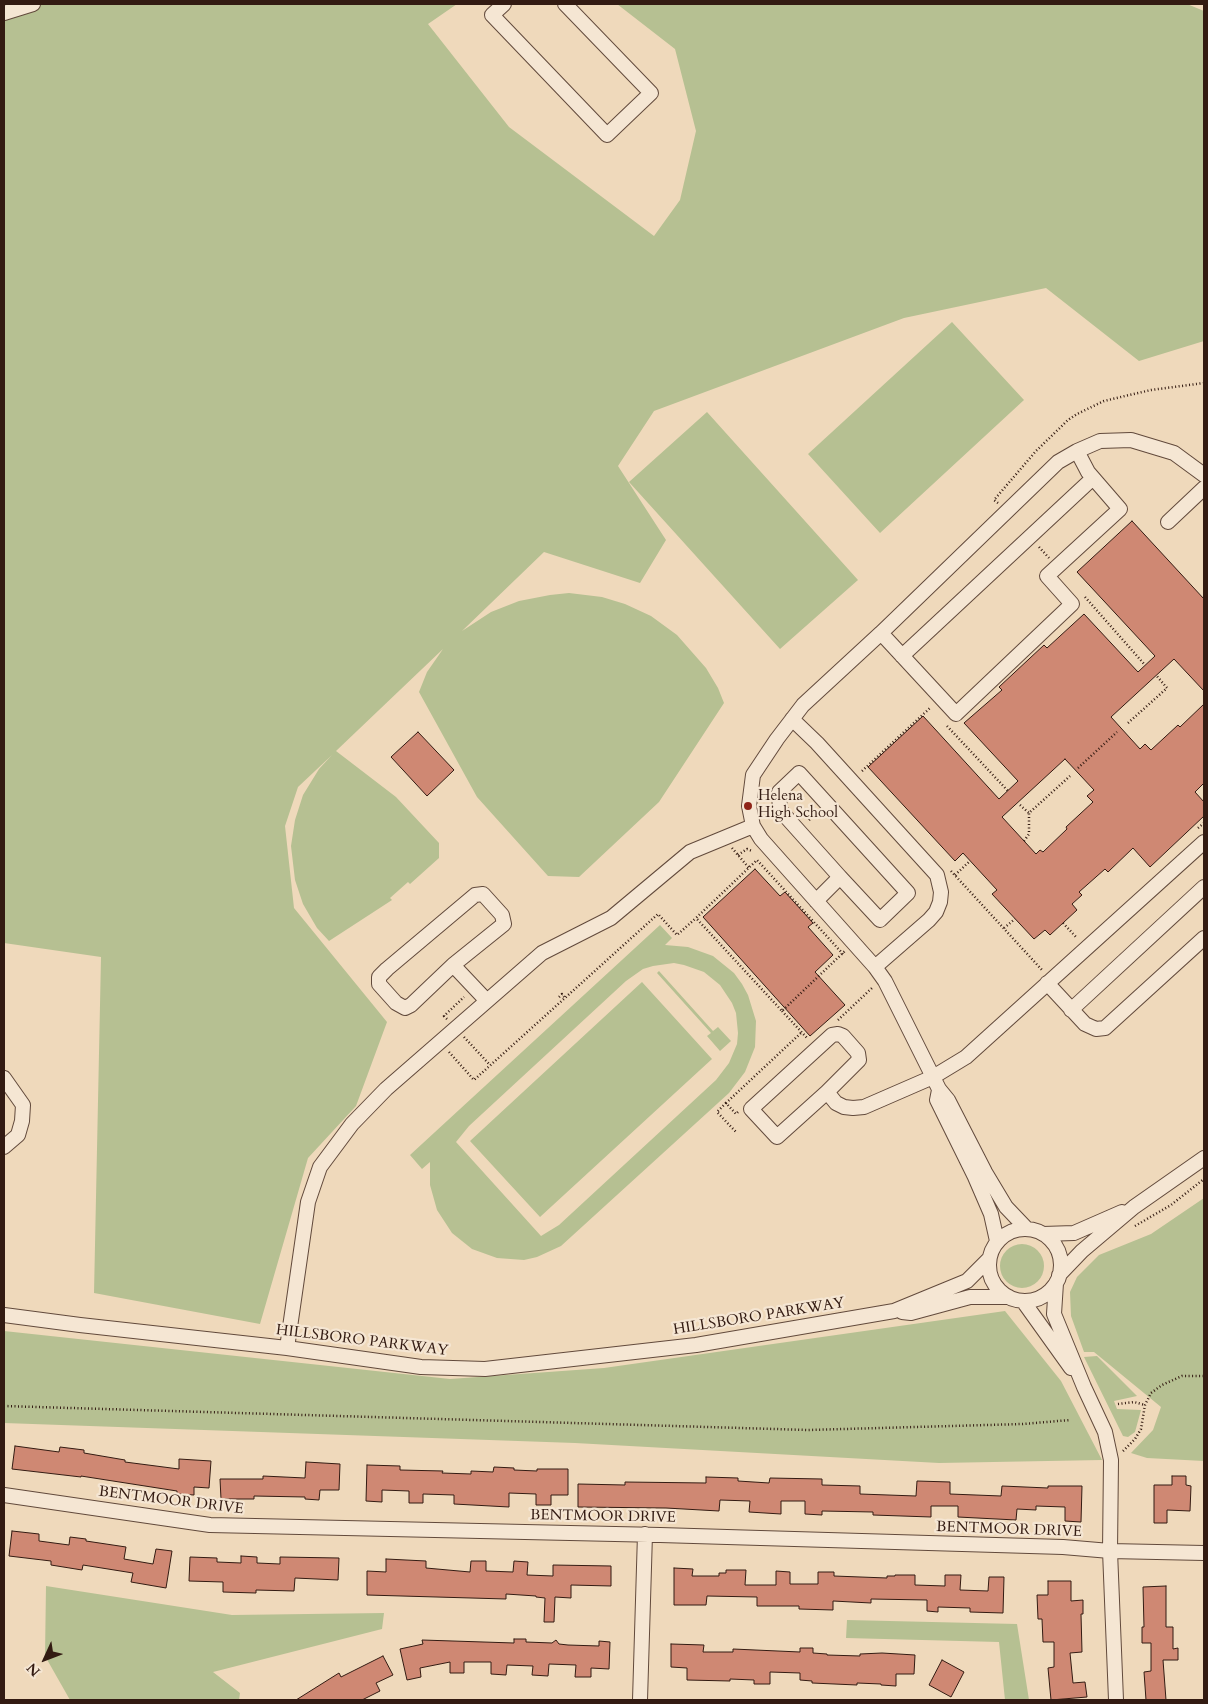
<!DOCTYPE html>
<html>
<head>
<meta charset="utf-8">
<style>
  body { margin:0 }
  #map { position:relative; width:1208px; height:1704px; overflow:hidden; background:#efd9bb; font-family:Cardo,serif }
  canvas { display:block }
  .frame { position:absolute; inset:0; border:5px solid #331b12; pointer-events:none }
  .north { position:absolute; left:20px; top:1634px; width:50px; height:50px; -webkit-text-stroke:4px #f5e6d3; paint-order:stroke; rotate:227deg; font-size:14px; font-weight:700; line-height:20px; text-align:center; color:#331b12 }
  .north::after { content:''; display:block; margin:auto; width:18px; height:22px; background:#331b12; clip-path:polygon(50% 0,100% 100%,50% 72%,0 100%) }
</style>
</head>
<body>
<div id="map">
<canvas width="1208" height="1704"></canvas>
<div class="frame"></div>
<div class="north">N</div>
</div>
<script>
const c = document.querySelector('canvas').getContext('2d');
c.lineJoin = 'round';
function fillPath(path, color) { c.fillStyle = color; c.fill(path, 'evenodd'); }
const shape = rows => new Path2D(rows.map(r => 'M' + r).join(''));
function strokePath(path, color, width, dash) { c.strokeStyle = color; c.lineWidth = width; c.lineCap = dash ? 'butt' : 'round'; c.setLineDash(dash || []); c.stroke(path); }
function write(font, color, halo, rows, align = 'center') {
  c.font = font + ' Cardo,serif'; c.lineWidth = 4.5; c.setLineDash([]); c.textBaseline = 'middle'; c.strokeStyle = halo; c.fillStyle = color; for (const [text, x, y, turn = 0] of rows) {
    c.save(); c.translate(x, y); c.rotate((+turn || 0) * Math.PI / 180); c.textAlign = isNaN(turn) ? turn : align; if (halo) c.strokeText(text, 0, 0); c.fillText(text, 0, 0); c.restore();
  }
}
const green = shape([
  [4,4,457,4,428,24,509,127,654,236,680,200,696,131,675,49,617,4,1187,4,1204,11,1204,341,1139,361,1046,288,904,318,654,411,618,466,666,540,640,583,544,552,462,631,491,612,519,601,550,595,569,593,602,597,625,604,651,616,677,635,706,668,718,688,724,703,659,802,579,877,548,876,477,797,419,692,427,672,443,649,336,751,396,797,439,843,439,858,410,884,408,882,390,898,392,900,389,902,329,941,317,928,303,904,295,880,291,846,295,820,303,795,319,769,332,755,298,787,285,826,294,908,387,1022,356,1106,308,1158,260,1324,94,1293,101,957,4,943],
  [952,322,1024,400,880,533,808,454],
  [707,412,858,580,780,649,629,482],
  [660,925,672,938,665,945,688,947,713,956,734,973,742,984,748,995,756,1021,755,1047,745,1072,729,1093,561,1246,537,1257,524,1260,497,1258,472,1249,452,1233,437,1210,430,1185,430,1162,422,1169,410,1155],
  [674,963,684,965,704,972,720,985,732,1003,736,1013,738,1033,737,1044,729,1063,716,1080,559,1225,541,1236,456,1142,469,1126,626,981,643,969,653,966],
  [659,971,713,1031,718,1027,731,1041,720,1051,707,1036,711,1033,657,973],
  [642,982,712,1059,540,1217,470,1141],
  [1204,1198,1204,1461,1147,1458,1131,1453,1153,1430,1161,1407,1094,1352,1084,1352,1071,1316,1070,1292,1077,1277,1099,1255,1151,1234],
  '1000 1266a22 22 0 1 1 44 0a22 22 0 1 1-44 0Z',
  [1005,1311,1061,1381,1102,1460,939,1463,575,1443,4,1423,4,1331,450,1379,604,1368],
  [1097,1356,1137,1396,1114,1401,1117,1409,1141,1410,1135,1432,1128,1437,1123,1436,1084,1357],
  [46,1586,232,1615,384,1613,382,1629,213,1672,240,1693,239,1700,70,1700,45,1656],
  [847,1620,1017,1624,1029,1700,1005,1700,999,1642,846,1638]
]);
const building = shape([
  [1132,521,1204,599,1204,691,1174,659,1111,717,1140,749,1145,744,1151,750,1178,725,1180,727,1204,704,1204,783,1195,792,1204,802,1204,816,1150,867,1133,848,1108,872,1105,869,1079,892,1082,895,1072,904,1077,910,1050,935,1045,930,1034,939,992,894,997,890,963,853,955,861,868,767,923,716,999,799,1018,781,964,723,1002,690,999,687,1044,645,1047,648,1084,614,1138,672,1155,656,1077,572,1132,521],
  [1065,759,1094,790,1087,796,1093,802,1066,827,1067,829,1043,852,1040,850,1036,854,1002,817,1065,759],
  [418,732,454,770,427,796,391,757,418,732],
  [755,869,780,896,785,892,813,923,808,927,833,955,815,972,845,1005,810,1036,703,917,755,869],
  [15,1446,59,1452,60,1447,84,1450,84,1453,125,1460,125,1462,179,1469,179,1459,211,1461,209,1488,194,1487,194,1495,177,1494,177,1491,81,1476,81,1477,12,1469,15,1446],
  [306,1462,340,1464,339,1490,320,1490,319,1500,305,1499,305,1497,254,1496,254,1499,221,1499,220,1479,263,1479,263,1476,305,1478,306,1462],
  [367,1465,400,1466,400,1470,443,1471,442,1473,471,1474,471,1471,493,1472,494,1467,514,1468,514,1470,537,1471,537,1469,568,1469,568,1495,551,1495,551,1505,536,1505,536,1494,509,1493,509,1507,454,1504,454,1495,423,1494,423,1503,409,1503,409,1491,382,1490,382,1502,366,1501,367,1465],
  [1172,1476,1186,1476,1186,1485,1191,1486,1190,1511,1167,1510,1167,1523,1154,1523,1154,1485,1172,1485,1172,1476],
  [706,1477,738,1478,738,1481,769,1483,770,1478,822,1479,822,1485,860,1486,860,1494,916,1496,917,1481,950,1482,950,1494,1001,1496,1002,1486,1048,1488,1048,1486,1082,1486,1081,1522,1065,1521,1065,1507,1036,1506,1036,1510,1017,1509,1016,1520,958,1517,958,1506,931,1506,931,1517,873,1515,873,1512,822,1511,822,1515,805,1514,805,1501,781,1501,781,1514,749,1512,750,1501,720,1500,719,1511,666,1508,578,1507,578,1484,625,1485,625,1482,706,1483,706,1477],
  [12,1531,39,1534,39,1541,69,1545,70,1537,86,1539,86,1541,126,1547,124,1559,153,1564,156,1549,172,1551,166,1588,131,1582,133,1573,83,1565,82,1570,51,1565,51,1561,9,1556,12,1531],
  [241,1556,257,1557,257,1563,280,1564,280,1557,339,1558,338,1580,295,1578,294,1591,256,1590,256,1593,223,1592,223,1582,189,1581,190,1557,217,1558,217,1562,241,1563,241,1556],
  [386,1559,426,1561,426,1568,470,1572,471,1561,486,1561,486,1571,513,1572,514,1561,528,1562,527,1575,553,1576,553,1565,611,1566,611,1586,571,1585,571,1598,555,1597,554,1622,544,1622,545,1598,536,1597,536,1596,506,1594,506,1599,367,1595,367,1571,386,1572,386,1559],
  [674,1568,693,1569,692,1576,719,1576,719,1573,726,1573,726,1570,746,1570,745,1585,776,1585,776,1571,790,1572,790,1584,818,1584,818,1572,834,1572,834,1576,887,1578,887,1576,895,1576,895,1575,915,1575,915,1585,945,1586,945,1575,961,1575,960,1590,988,1591,989,1577,1004,1577,1003,1613,970,1612,970,1608,938,1607,938,1612,927,1611,927,1600,871,1599,871,1603,833,1601,833,1610,799,1609,799,1606,757,1606,757,1597,707,1596,706,1605,674,1605,674,1568],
  [1048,1581,1071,1581,1071,1601,1083,1600,1083,1614,1081,1614,1082,1652,1070,1653,1073,1683,1085,1682,1087,1697,1051,1700,1048,1668,1054,1667,1054,1642,1043,1642,1042,1619,1038,1619,1037,1595,1048,1595,1048,1581],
  [1166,1586,1166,1627,1173,1627,1173,1649,1178,1648,1178,1660,1163,1660,1166,1700,1146,1700,1144,1672,1151,1671,1151,1643,1142,1643,1142,1627,1144,1627,1143,1587,1166,1586],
  [514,1639,526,1639,526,1642,552,1643,556,1640,559,1644,568,1645,599,1646,599,1641,610,1642,609,1669,591,1668,591,1677,575,1677,576,1665,549,1664,548,1676,532,1675,533,1666,507,1665,506,1675,491,1674,491,1662,464,1662,464,1673,450,1673,450,1662,420,1668,421,1677,407,1680,400,1649,423,1644,422,1640,514,1643,514,1639],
  [671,1644,704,1645,703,1652,733,1652,733,1649,800,1652,800,1648,813,1648,813,1653,827,1654,827,1655,860,1656,860,1654,882,1653,915,1655,914,1674,896,1674,896,1686,881,1685,881,1684,857,1683,857,1685,812,1683,812,1681,800,1680,800,1673,770,1672,770,1684,754,1684,754,1680,730,1679,730,1681,687,1680,687,1668,671,1667,671,1644],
  [383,1656,393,1675,376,1683,380,1691,362,1700,296,1700,339,1673,341,1677,383,1656],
  [942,1660,964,1672,951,1697,929,1685,942,1660]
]);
const path = shape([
  [998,503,994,500,1036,451,1068,420,1077,414,1104,401,1125,396,1151,390,1204,383],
  [1039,547,1049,558],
  [1085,597,1145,665],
  [1128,723,1167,688,1156,675],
  [947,726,1008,791],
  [1078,768,1117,732],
  [862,771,930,708],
  [1020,805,1029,813,1070,776],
  [809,820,817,812],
  [1198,828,1204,823],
  [1024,841,1029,834,1029,813],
  [732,848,749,868],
  [738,855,747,849,752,851],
  [951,871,1042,970],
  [955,875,970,861],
  [1063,923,1077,938],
  [1004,928,1015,919],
  [843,954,757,860,696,918,782,1011,845,951],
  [559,997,562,994,565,998],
  [782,1011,808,1039],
  [447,1019,444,1016,464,997],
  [838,1020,872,988],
  [464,1037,490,1065],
  [449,1052,474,1080,658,914,677,935,696,918],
  [726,1103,717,1112,736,1132],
  [738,1112,736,1114,726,1103,802,1032],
  [1135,1226,1171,1205,1204,1179],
  [1118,1404,1134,1402,1145,1405],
  [4,1406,808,1430,1023,1424,1070,1420],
  [1123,1451,1135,1439,1141,1429,1145,1405,1151,1393,1162,1385,1182,1376,1204,1376]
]);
const minor = shape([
  [504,4,492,15,607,135,651,93,565,4],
  [4,13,33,4],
  [1168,522,1204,488],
  [881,633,956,714,1072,604,1047,576,1120,509,1088,472,1077,451],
  [902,656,1093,478],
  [792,719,817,743,937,875,941,892,940,902,936,912,929,920,875,967],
  [816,901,840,877,880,920,908,893,799,773,779,792,780,810,840,877],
  [453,965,504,924,502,915,483,894,475,895,387,969,379,977,379,984,396,1003,405,1008,411,1005,453,965,487,1001],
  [1047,983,1085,1024,1096,1029,1105,1028,1204,938],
  [1071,1010,1204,887],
  [4,1078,23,1105,22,1121,18,1135,4,1147],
  [939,1090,937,1100,975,1177,991,1214,997,1241],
  [827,1092,777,1137,751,1109,832,1035,838,1034,843,1036,858,1053,859,1060,827,1092,836,1103,844,1107,853,1108,864,1107,933,1077,966,1057,1204,842],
  [1027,1229,1006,1207,985,1172,948,1100,939,1089,885,981,875,967,761,839,753,826,749,806,753,775,777,739,803,705,881,633,1058,462,1077,451,1100,441,1131,440,1174,453,1204,475],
  '989 1265a36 36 0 1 1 72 0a36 36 0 1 1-72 0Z',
  [1043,1234,1074,1233,1122,1212],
  [1059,1275,1082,1251,1134,1207,1204,1158],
  [1056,1283,1054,1314,1084,1387,1105,1432,1111,1460,1110,1551,1116,1700],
  [1023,1301,1071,1368],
  [902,1312,911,1313,970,1297,1009,1297],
  [4,1315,80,1325,287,1348,421,1367,485,1369,696,1345,894,1311,967,1281,989,1259],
  [287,1348,308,1202,320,1167,352,1124,386,1089,542,953,611,918,690,852,753,826],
  [4,1495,210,1525,660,1535,1063,1547,1110,1551,1204,1553],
  [640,1700,645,1534]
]);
const markers = [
  [748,806,5,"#8f2418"]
];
const poiNames = [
  ["Helena",758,797],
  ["High School",758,814]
];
const streetNames = [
  ["HILLSBORO PARKWAY",759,1317,-9],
  ["HILLSBORO PARKWAY",362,1341,7],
  ["BENTMOOR DRIVE",171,1501,7],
  ["BENTMOOR DRIVE",603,1517,1],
  ["BENTMOOR DRIVE",1009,1530,2]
];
fillPath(green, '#b6c092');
fillPath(building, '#cf8873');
strokePath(building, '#331b12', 1);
strokePath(minor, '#624a3c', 16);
strokePath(path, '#331b12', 2.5, [1, 2.5]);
strokePath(minor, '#f5e6d3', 14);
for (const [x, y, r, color] of markers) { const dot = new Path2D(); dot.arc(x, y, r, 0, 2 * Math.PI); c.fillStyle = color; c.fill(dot); strokePath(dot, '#f5e6d3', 2); }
write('15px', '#331b12', '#f5e6d3', poiNames, 'left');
write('15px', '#331b12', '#f5e6d3', streetNames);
</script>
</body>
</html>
